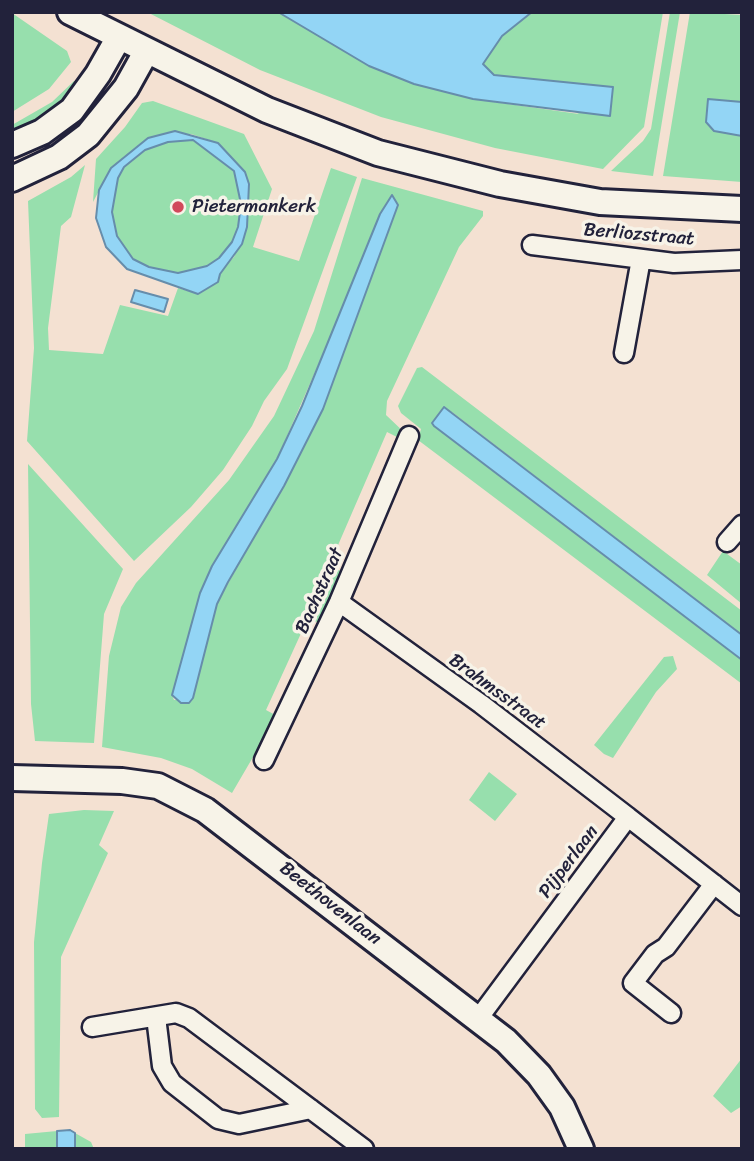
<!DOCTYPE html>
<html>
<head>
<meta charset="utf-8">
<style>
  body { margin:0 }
  #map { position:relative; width:754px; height:1161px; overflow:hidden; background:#f4e1d2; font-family:Sriracha,sans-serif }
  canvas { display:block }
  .frame { position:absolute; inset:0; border:14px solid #22223b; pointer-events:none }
</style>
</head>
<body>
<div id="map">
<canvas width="754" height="1161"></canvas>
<div class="frame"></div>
</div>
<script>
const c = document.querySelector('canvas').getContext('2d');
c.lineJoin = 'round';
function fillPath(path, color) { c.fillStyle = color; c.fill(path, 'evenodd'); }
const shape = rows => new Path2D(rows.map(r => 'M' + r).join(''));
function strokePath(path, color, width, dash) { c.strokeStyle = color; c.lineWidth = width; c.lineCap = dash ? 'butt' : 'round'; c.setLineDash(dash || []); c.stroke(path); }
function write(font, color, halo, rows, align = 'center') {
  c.font = font + ' Sriracha,sans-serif'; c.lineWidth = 7; c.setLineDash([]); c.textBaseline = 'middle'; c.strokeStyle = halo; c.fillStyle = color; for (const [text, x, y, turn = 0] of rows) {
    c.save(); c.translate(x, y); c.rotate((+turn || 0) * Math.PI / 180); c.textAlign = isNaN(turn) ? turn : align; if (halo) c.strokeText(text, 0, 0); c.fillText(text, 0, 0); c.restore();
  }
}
const green = shape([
  [147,12,278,12,369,66,414,84,473,99,579,114,508,77,493,75,483,64,484,59,502,36,532,12,663,12,644,127,603,169,495,148,381,117,260,70],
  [670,12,680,12,653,176,611,171,643,141,651,129],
  [690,12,742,15,742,102,708,100,714,131,742,136,742,182,663,176],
  [12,13,67,51,71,62,49,89,12,112],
  [74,81,80,84,60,108,12,136,12,125,52,102],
  [153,101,244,134,272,189,253,247,299,261,331,168,357,177,287,369,264,401,252,426,223,470,191,507,134,561,27,441,34,348,28,201,71,177,85,165,71,217,61,226,48,328,49,350,103,354,120,305,168,316,178,288,198,294,234,257,247,227,249,184,245,172,218,143,191,134,148,138,111,168,93,202,96,159,125,127,142,103],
  [193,140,234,171,241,204,238,227,232,242,219,258,207,266,178,273,149,267,133,259,117,236,112,212,118,177,124,167,145,150,168,142],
  [362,178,483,211,483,216,459,247,387,401,386,415,406,434,399,438,387,432,329,566,341,571,333,595,319,623,308,618,266,710,277,716,232,793,192,769,161,758,102,747,109,656,121,607,136,583,229,480,274,416,314,331],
  [392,196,398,205,323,409,217,604,193,698,174,700,172,695,200,593,212,566,277,459],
  [422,367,742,611,742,635,452,412,468,452,742,660,742,684,418,440,421,429,401,413,398,406,417,368],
  [28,464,123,569,104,614,94,743,35,741,31,704],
  [723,551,742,565,742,604,707,575],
  [673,656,677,669,656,692,613,758,604,754,594,745,664,657],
  [489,772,517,794,495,821,469,800],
  [84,810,114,811,99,845,108,853,61,957,59,1117,42,1118,35,1109,34,942,42,863,49,814],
  [742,1058,742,1106,731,1113,713,1096],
  [57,1131,57,1149,25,1149,25,1134],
  [75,1133,91,1142,94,1149,75,1149]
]);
const water = shape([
  [278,12,532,12,502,36,483,64,494,75,613,87,610,116,473,99,414,84,369,66,278,12],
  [708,99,742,102,742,136,714,131,706,122,708,99],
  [175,131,218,143,245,172,249,184,247,227,242,244,220,274,218,282,198,294,127,269,106,247,96,218,99,190,111,168,148,138,175,131],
  [193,140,234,171,241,204,238,227,232,242,219,258,207,266,178,273,149,267,133,259,117,236,112,212,118,178,124,167,145,150,168,142,193,140],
  [392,195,398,205,323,409,284,486,228,582,217,604,193,698,189,703,181,703,172,695,200,593,212,566,277,459,302,406,380,214,392,195],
  [135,290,168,299,164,312,131,302,135,290],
  [444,407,742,635,742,660,434,426,432,423,444,407],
  [70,1130,75,1133,75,1149,57,1149,57,1131,70,1130]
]);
const street = shape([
  [532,245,674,263,742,260],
  [624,353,641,259],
  [727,542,742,525],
  [339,602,481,704,628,817],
  [264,760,339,602,409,436],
  [671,1013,633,983,655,954,666,947,714,884],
  [156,1017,162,1066,172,1083,218,1119,239,1124,311,1109],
  [478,1019,628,817,742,906],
  [92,1027,176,1013,189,1018,364,1149]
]);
const secondary = shape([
  [70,12,267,110,378,153,500,184,600,202,742,209],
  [12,145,42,132,72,110,98,74,119,37],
  [12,179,59,157,88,135,126,88,146,52],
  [12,778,122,781,158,786,205,810,506,1041,539,1075,562,1107,581,1149]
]);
const markers = [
  [178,207,7,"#d1495b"]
];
const poiNames = [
  ["Pietermankerk",192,207]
];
const streetNames = [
  ["Berliozstraat",639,235,5],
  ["Bachstraat",320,591,-66],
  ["Brahmsstraat",497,692,36],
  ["Pijperlaan",569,862,-53],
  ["Beethovenlaan",330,904,38]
];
fillPath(green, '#97dfad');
fillPath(water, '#93d5f5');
strokePath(water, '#668dab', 2);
strokePath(street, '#22223b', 23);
strokePath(secondary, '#22223b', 30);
strokePath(street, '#f7f3e8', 18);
strokePath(secondary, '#f7f3e8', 24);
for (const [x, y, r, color] of markers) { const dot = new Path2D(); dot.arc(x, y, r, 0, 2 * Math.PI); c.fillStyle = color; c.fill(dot); strokePath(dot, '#f7f3e8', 2.5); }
write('19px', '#22223b', '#f7f3e8', poiNames, 'left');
write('19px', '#22223b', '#f7f3e8', streetNames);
</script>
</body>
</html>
